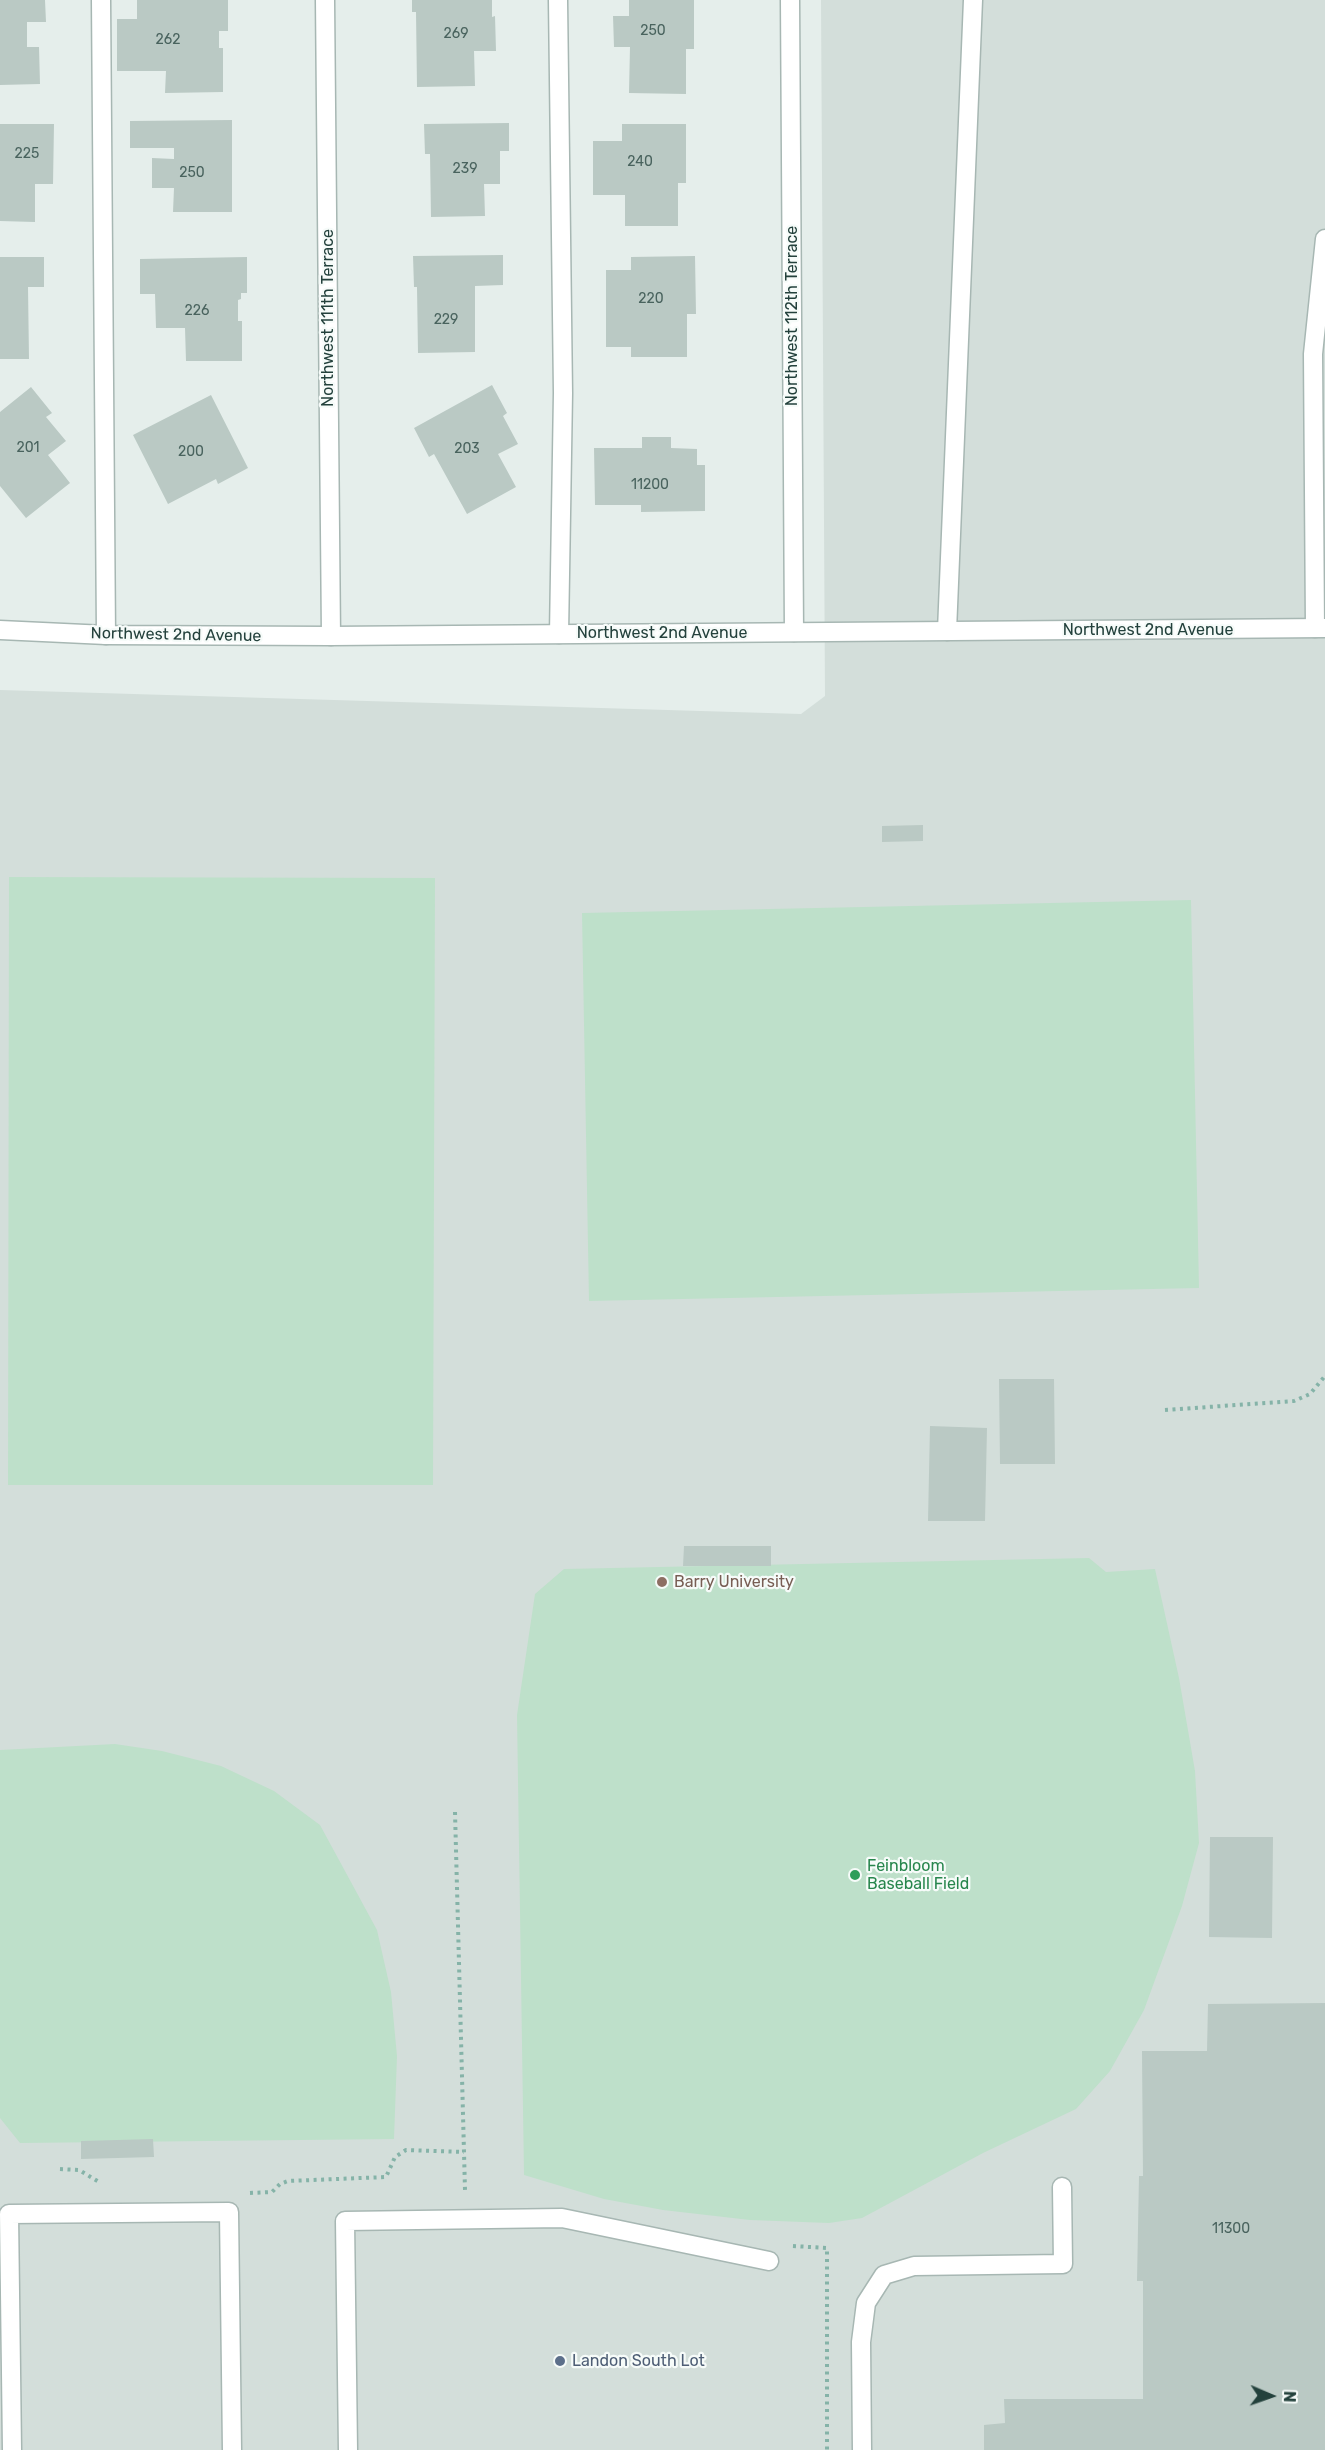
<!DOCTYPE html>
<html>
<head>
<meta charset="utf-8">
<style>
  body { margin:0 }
  #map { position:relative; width:1325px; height:2450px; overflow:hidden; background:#e5eeeb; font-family:Rubik,sans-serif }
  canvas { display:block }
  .north { position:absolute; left:1241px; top:2366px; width:60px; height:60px; -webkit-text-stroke:4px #f6fbf9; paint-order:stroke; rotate:92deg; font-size:16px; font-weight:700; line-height:24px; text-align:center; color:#23413c }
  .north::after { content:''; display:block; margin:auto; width:21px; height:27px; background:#23413c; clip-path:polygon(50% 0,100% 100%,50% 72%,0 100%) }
</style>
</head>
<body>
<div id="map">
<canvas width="1325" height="2450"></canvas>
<div class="north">N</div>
</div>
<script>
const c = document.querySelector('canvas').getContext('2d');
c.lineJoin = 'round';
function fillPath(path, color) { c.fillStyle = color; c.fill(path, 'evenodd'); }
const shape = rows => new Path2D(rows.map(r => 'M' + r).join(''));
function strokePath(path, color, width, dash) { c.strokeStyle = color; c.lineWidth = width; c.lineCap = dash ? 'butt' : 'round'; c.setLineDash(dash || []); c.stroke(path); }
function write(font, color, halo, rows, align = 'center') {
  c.font = font + ' Rubik,sans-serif'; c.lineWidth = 4.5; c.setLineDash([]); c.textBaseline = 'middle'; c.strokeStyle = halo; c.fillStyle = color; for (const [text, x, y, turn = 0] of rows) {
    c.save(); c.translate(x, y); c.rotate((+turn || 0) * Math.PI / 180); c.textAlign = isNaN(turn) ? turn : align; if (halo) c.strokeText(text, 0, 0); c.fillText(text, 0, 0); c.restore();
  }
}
const built = shape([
  [821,0,1325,0,1325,2450,0,2450,0,690,801,714,825,696]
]);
const green = shape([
  [9,877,435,878,433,1485,8,1485],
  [1191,900,1199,1288,589,1301,582,913],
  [1089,1558,1106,1572,1155,1569,1179,1678,1195,1771,1199,1843,1182,1906,1144,2010,1110,2071,1076,2109,983,2153,862,2218,829,2223,750,2220,663,2210,604,2199,524,2175,517,1715,535,1594,564,1569],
  [115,1744,162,1751,221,1766,274,1791,320,1825,377,1930,391,1992,397,2056,394,2139,20,2143,0,2118,0,1750]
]);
const building = shape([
  [0,0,45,0,46,22,27,22,27,47,39,47,40,84,0,85],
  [137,0,228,0,228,31,219,31,219,48,223,48,223,92,165,93,166,71,117,71,117,19,137,19],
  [412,0,492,0,492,17,495,16,496,51,474,51,475,86,417,87,416,12,412,12],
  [629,0,694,0,694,49,686,49,686,94,629,93,630,47,614,47,613,16,629,16],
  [232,120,232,212,173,212,174,188,152,188,152,158,174,159,174,148,130,148,130,121],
  [509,123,509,151,500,151,500,184,484,184,485,216,431,217,430,154,425,154,424,124],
  [0,124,54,124,53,184,35,184,35,222,0,221],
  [622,124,686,124,686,183,678,183,678,226,625,226,625,195,593,195,593,141,622,141],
  [503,255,503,285,475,286,475,352,418,353,417,287,414,287,413,256],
  [695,256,696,314,687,314,687,357,631,357,631,347,606,347,606,270,631,270,631,257],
  [0,257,44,257,44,287,28,287,29,359,0,359],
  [247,257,247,293,241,293,241,299,238,300,238,321,242,321,242,361,186,361,185,328,156,328,155,294,140,294,140,259],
  [492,385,507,413,503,416,518,444,498,454,516,487,467,514,434,454,429,457,414,428],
  [31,387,52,413,46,417,66,441,48,455,70,483,26,518,0,486,0,412],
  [211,395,248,468,218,484,216,479,168,504,133,435],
  [642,437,671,437,671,448,697,449,697,465,705,465,705,511,641,512,641,505,595,505,594,448,642,448],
  [923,825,923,841,882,842,882,826],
  [999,1379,1054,1379,1055,1464,1000,1464],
  [930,1426,987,1428,985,1521,928,1521],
  [684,1546,771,1546,771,1566,683,1566],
  [1210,1837,1273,1837,1272,1938,1209,1937],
  [1325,2003,1325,2450,984,2450,984,2425,1005,2423,1004,2399,1143,2399,1143,2281,1137,2281,1139,2176,1143,2176,1142,2051,1207,2051,1208,2004],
  [153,2139,154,2157,81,2159,81,2141]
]);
const path = shape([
  [1165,1410,1294,1401,1310,1394,1325,1376],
  [455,1812,465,2190],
  [60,2169,79,2170,99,2182],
  [250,2193,272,2192,280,2184,288,2181,386,2177,395,2157,406,2150,464,2152],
  [793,2246,827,2248,827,2450]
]);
const service = shape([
  [101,0,106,635],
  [558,0,563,393,559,634],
  [1315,628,1313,354,1325,239],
  [947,631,973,0],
  [12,2450,9,2214,229,2212,232,2450],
  [348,2450,345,2221,562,2218,769,2261],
  [862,2450,861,2342,866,2303,884,2275,914,2266,1063,2264,1062,2187]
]);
const minor = shape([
  [325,0,331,636],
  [790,0,794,632]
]);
const tertiary = shape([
  [0,630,106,635,331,636,1325,628]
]);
const markers = [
  [662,1582,6,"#8d6e63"],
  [855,1875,6,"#2e9e5b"],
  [560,2361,6,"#5c6f8a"]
];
const numberNames = [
  ["250",653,31],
  ["269",456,34],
  ["262",168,40],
  ["225",27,154],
  ["240",640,162],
  ["239",465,169],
  ["250",192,173],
  ["220",651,299],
  ["226",197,311],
  ["229",446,320],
  ["201",28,448],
  ["203",467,449],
  ["200",191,452],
  ["11200",650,485],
  ["11300",1231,2229]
];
const streetNames = [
  ["Northwest 112th Terrace",792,316,-90],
  ["Northwest 111th Terrace",328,318,-90],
  ["Northwest 2nd Avenue",1148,630],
  ["Northwest 2nd Avenue",662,633],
  ["Northwest 2nd Avenue",176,635,1]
];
const educationNames = [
  ["Barry University",674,1582]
];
const leisureNames = [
  ["Feinbloom",867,1866],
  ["Baseball Field",867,1884]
];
const serviceNames = [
  ["Landon South Lot",572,2361]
];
fillPath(built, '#d3deda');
fillPath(green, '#bee0ca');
fillPath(building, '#bac9c4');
strokePath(service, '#a7b7b3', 21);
strokePath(minor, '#a7b7b3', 21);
strokePath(tertiary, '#a7b7b3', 21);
strokePath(path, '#85b3a8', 4, [3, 4.5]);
strokePath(service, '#fff', 18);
strokePath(minor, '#fff', 18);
strokePath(tertiary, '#fff', 18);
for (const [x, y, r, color] of markers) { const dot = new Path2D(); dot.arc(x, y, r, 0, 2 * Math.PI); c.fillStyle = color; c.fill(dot); strokePath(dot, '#f6fbf9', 2); }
write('14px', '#49635e', null, numberNames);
write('16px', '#23413c', '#f6fbf9', streetNames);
write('16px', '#785e54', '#f6fbf9', educationNames, 'left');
write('16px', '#27864d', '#f6fbf9', leisureNames, 'left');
write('16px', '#4e5e75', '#f6fbf9', serviceNames, 'left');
</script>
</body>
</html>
